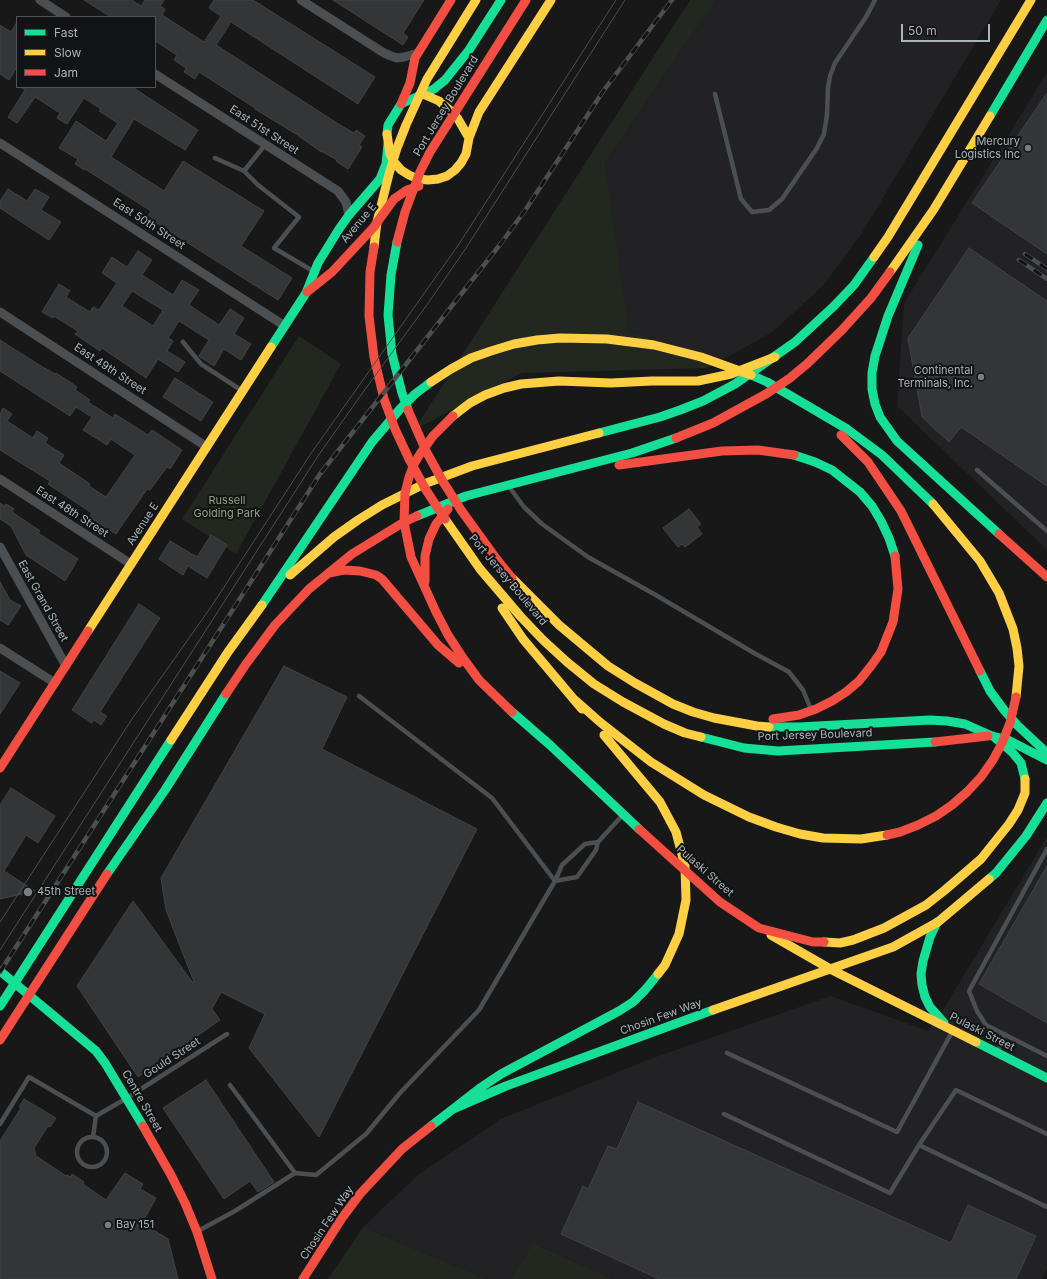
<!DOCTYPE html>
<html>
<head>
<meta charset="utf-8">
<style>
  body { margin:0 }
  #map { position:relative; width:1047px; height:1279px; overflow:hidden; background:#181818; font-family:Inter,sans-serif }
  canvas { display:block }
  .legend { position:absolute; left:16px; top:16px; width:140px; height:72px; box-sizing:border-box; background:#121314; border:1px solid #4e5456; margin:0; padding:5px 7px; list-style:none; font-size:12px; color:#a9b5b9 }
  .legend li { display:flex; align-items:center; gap:8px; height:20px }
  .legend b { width:20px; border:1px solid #4e5456 }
  .scale { position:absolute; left:901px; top:24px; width:89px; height:18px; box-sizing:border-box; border:2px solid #a9b5b9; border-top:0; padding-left:5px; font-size:12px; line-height:14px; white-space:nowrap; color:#a9b5b9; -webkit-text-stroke:3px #121314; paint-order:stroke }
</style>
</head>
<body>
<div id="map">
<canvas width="1047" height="1279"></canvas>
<ul class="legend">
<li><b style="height:5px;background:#16e098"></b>Fast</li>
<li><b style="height:5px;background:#ffcf43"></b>Slow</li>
<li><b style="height:5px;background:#f24e42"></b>Jam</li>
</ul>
<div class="scale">50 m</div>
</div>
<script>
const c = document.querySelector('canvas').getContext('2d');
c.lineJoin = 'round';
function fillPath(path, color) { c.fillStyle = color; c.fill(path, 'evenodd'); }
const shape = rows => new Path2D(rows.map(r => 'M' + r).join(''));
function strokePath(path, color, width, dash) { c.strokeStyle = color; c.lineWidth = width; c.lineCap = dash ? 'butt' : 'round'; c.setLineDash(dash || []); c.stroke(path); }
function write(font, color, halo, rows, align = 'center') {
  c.font = font + ' Inter,sans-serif'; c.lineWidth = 4; c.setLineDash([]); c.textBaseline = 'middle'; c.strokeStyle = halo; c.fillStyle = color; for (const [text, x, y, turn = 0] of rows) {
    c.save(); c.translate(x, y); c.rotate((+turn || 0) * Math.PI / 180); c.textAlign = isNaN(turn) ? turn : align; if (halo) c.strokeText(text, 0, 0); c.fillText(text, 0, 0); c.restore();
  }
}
const built = shape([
  [716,0,1001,0,862,233,823,286,771,333,715,364,629,330,605,162],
  [1047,73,1047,550,897,406,904,303],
  [1047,837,1047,1269,1042,1279,613,1279,533,1243,510,1279,487,1279,363,1227,418,1175,501,1119,650,1059,831,996,928,1031,946,1005]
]);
const green = shape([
  [690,0,716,0,605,162,629,330,715,364,707,368,522,373,414,430],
  [299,336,341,364,236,554,182,519],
  [363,1227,487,1279,328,1279],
  [533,1243,613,1279,510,1279]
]);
const building = shape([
  [84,0,132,0,141,6,145,0,164,0,160,6,165,9,162,15,204,42,221,16,209,8,214,0,253,0,375,77,358,104,231,22,216,45,340,125,354,133,356,130,365,136,359,145,362,147,348,169,336,161,337,160,321,151,321,152,296,134,255,109,255,108,199,72,195,79,184,72,186,68,174,60,177,55,155,41,155,17,111,17,84,0],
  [333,0,424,0,403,33,408,37,403,45,333,0],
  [17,22,17,67,9,80,0,74,0,25,11,32,17,22],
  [20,87,132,87,198,130,185,150,134,119,111,157,164,191,183,161,264,211,241,246,292,278,278,300,147,217,151,211,85,169,85,170,75,164,78,159,59,148,76,121,106,141,118,123,99,111,101,109,84,98,67,124,57,118,60,113,35,97,17,123,8,117,25,90,20,87],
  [1047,93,1047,254,972,203,1047,93],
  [8,189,27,201,35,189,49,197,41,210,61,222,49,240,0,208,0,201,8,189],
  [969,248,1047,301,1047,486,961,427,949,442,922,417,908,338,969,248],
  [138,251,152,260,142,275,173,295,182,280,199,290,189,305,219,325,230,309,244,318,234,334,251,344,241,360,224,349,214,366,200,357,199,356,209,340,179,321,168,338,173,341,167,351,185,362,178,372,158,359,146,378,102,348,100,351,75,334,78,331,54,316,53,318,42,312,59,284,70,291,66,297,90,312,93,307,99,310,117,283,102,273,112,257,127,267,138,251],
  [132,291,163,310,153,326,122,306,132,291],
  [0,340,44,368,45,368,55,374,56,373,67,380,77,387,75,390,90,400,88,402,113,418,115,414,148,435,152,430,182,450,170,469,167,467,150,490,147,489,116,534,89,517,92,513,48,484,50,481,0,450,0,414,3,408,12,414,7,421,33,438,37,431,48,438,45,443,64,455,59,463,90,484,89,486,106,497,135,455,111,439,107,445,83,430,92,417,76,407,70,416,0,371,0,340],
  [175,378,213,402,201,421,163,397,175,378],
  [0,503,5,506,6,504,14,509,12,512,40,531,38,533,78,559,65,581,26,555,11,526,0,519,0,503],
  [689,509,701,524,697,527,702,534,685,547,682,544,678,547,663,528,689,509],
  [211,535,227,545,207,578,188,566,183,575,159,559,170,541,197,557,211,535],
  [0,582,10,600,21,606,8,625,0,620,0,582],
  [139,604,160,618,100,712,107,716,101,725,94,720,92,723,72,710,139,604],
  [284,666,347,697,322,749,477,829,319,1137,249,1048,265,1014,221,992,212,1009,220,1020,138,1077,77,986,133,901,193,983,194,982,166,910,161,878,284,666],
  [0,671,20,683,0,714,0,671],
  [11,788,55,816,38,843,26,835,4,871,35,891,0,899,0,805,11,788],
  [1047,866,1047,1023,979,984,1047,866],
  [206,1080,274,1182,258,1192,250,1181,224,1199,163,1108,206,1080],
  [24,1099,56,1118,50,1127,48,1126,34,1148,36,1156,66,1176,67,1175,71,1177,72,1174,84,1182,83,1184,106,1200,125,1173,143,1184,140,1189,156,1198,142,1223,168,1239,178,1279,0,1279,0,1141,21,1108,19,1107,24,1099],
  [638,1102,951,1243,968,1205,1036,1236,1016,1279,659,1279,561,1234,583,1186,588,1189,608,1146,617,1149,638,1102]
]);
const lane = shape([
  [715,94,741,199,752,212,769,210,782,199,817,148,824,134,827,115,828,88,830,76,835,63,866,17,875,0],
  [215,158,244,171,258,185,299,217,274,248,313,271],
  [244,171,265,145],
  [183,342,201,364,241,390],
  [977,470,1047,531],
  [510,488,524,507,542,524,588,557,654,594,754,653,789,672,803,690,810,707],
  [359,696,492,798,555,881],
  [1047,849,969,991,977,1011,986,1025,1047,1056],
  [555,881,577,877,596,850,598,842,620,818],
  [998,1051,1005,1034],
  [727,1053,897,1132,952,1032],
  [230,1085,295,1173,316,1175,366,1134,400,1093,479,1010,555,881,562,865,585,844,598,842],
  [724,1114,890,1193,919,1145],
  [0,1124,29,1077,96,1116,127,1098,227,1034],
  [1047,1134,956,1090,919,1145,1047,1207],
  [93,1137,96,1116],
  '77 1152a15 15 0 1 1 30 0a15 15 0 1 1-30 0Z',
  [198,1231,235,1211,295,1173]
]);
const street = shape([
  [40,0,66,17],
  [301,0,384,53,391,56,397,58,404,57,418,53],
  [155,74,338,191,346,202,349,215],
  [0,143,285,326],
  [0,312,207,447],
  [0,479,131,564],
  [0,547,66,666],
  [0,648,55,683]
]);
const fast = shape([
  [423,94,434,89,445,80,469,50,501,0],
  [990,116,1047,20],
  [387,134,388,125,401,104,423,94],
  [397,242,391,275,388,315,392,354,402,393,408,410],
  [918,245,888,316,875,356,872,373,872,389,875,404,880,417,897,441,999,534],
  [271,347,306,293,318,263,339,229,349,215,380,179,386,164,388,144],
  [751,375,767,382,847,429,882,455,933,504],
  [599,433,660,417,680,410,703,401,735,384,795,342,834,306,854,285,874,257],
  [794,455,815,462,832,470,860,492,872,506,881,521,889,538,895,556],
  [417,516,466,496,632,453,676,438],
  [262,605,372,442,400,409,415,394,431,382],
  [980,671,990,691,1004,710,1017,725,1047,753],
  [512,712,550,745,639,829],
  [769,727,799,727,930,720,947,721,965,724,992,736,1008,740,1047,760],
  [993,736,1012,752,1021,763,1025,779],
  [701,737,744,748,778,751,935,742],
  [107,874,165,790,226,694],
  [989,879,996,873,1026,836,1047,803],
  [937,922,930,937,923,961,921,974,922,985,925,997,930,1007,944,1023],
  [0,971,96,1051,105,1063,143,1126],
  [0,1006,171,740],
  [976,1042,1047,1078],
  [453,1109,480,1088,501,1074,619,1011,633,1002,645,990,658,974],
  [431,1126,453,1109,506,1086,713,1010]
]);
const slow = shape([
  [387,134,390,154,394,162,401,170,409,175,418,179,428,180,438,179,447,176,455,170,461,163,466,154,469,138,458,119,453,113,439,101,423,94],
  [469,138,479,112,551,0],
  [374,247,377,222,389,174,397,148,406,125,427,79,476,0],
  [874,257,888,237,1031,0],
  [890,272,934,209,990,116],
  [431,382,451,369,471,358,491,351,514,344,537,340,560,338,607,339,654,345,701,357,751,375],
  [453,416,470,403,485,395,504,388,521,384,559,381,611,383,652,381,698,381,731,374,775,357],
  [933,504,980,561,999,593,1013,629,1017,648,1019,666,1016,697],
  [445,519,480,569,521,617,543,640,567,662,594,684,623,702,664,724,685,733,701,737],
  [290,575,334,537,358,520,382,505,424,484,472,466,599,433],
  [512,578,559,625,608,666,635,683,673,704,693,712,714,718,757,726,769,727],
  [502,608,523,639,582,709],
  [88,631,271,347],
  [575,700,601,723,651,762,704,795,749,817,776,827,800,834,823,838,861,839,887,835],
  [604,735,660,802,676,832,685,866,686,900,679,934,665,965,658,974],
  [171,740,228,652,262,605],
  [771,935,832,970,976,1042],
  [824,942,840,943,853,940,884,928,926,905,945,890,981,859,1009,824,1018,810,1025,793,1025,779],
  [713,1010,893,947,938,922,989,879]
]);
const jam = shape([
  [401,104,410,83,415,58,451,0],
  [397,242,405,212,420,172,430,152,526,0],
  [374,247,370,272,369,316,374,357,384,399,395,429,409,459,426,490,445,519],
  [307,292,332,272,373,228,394,199,407,190,419,186],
  [408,410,426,451,442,480,461,510,495,557,512,578],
  [453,416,433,436,420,454,414,464,409,477,405,493,404,522,411,557,436,612,448,635,463,658,479,680,512,712],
  [841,435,868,462,901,511,980,671],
  [676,438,713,423,766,394,790,378,808,363,842,330,871,298,890,272],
  [619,465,722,451,758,450,794,455],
  [999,534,1047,577],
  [329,573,344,570,360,571,376,575,382,579,438,645,459,663],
  [425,582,425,556,429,539,436,524,448,509],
  [226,694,246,664,275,625,309,589,352,554,404,522,417,516],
  [773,719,799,715,816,709,832,701,846,692,859,681,871,666,881,652,893,622,898,589,895,556],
  [935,742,988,736],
  [0,768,88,631],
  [639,829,720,902,759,928,813,942,824,942],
  [887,835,900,832,918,825,936,816,952,805,967,792,981,777,993,760,1002,743,1010,723,1016,697],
  [0,1040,107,874],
  [143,1126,171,1175,185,1203,197,1232,212,1279],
  [303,1279,342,1218,360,1194,402,1149,431,1126]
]);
const tram = shape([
  [0,922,132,719,213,604,312,452,459,244,616,0],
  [0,950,318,456,361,395,429,302,466,248,625,0]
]);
const rail = shape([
  [1025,254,1047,269],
  [1019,260,1047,279],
  [0,972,320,474,502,242,526,209,604,90,672,0]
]);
const markers = [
  [1028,148,4,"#767e81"],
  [981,377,4,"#767e81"],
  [28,892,5,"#767e81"],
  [108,1225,4,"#767e81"]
];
const streetNames = [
  ["Port Jersey Boulevard",446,106,-59],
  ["East 51st Street",264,130,33],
  ["Avenue E",359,223,-50],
  ["East 50th Street",149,224,33],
  ["East 49th Street",110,369,33],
  ["East 48th Street",72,512,33],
  ["Avenue E",143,524,-57],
  ["Port Jersey Boulevard",508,580,50],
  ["East Grand Street",43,601,61],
  ["Port Jersey Boulevard",815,735,-2],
  ["Pulaski Street",705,871,41],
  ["Chosin Few Way",661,1017,-20],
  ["Pulaski Street",982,1032,27],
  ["Gould Street",172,1058,-33],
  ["Centre Street",142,1101,60],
  ["Chosin Few Way",327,1223,-56]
];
const poiNames = [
  ["Mercury",1020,142],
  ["Logistics Inc",1020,155],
  ["Continental",973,371],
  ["Terminals, Inc.",973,384],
  ["45th Street",37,892,"left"],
  ["Bay 151",116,1225,"left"]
];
const parkNames = [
  ["Russell",227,501],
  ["Golding Park",227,514]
];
fillPath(built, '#222224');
fillPath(green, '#222720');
fillPath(building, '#343536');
strokePath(building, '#404344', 1);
strokePath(lane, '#4c4f51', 4.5);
strokePath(street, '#4c4f51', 9);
strokePath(fast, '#16e098', 9);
strokePath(slow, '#ffcf43', 9);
strokePath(jam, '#f24e42', 9);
strokePath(tram, '#4c4f50', 1);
strokePath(rail, '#4c4f50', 4.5);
strokePath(rail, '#121314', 3, [9]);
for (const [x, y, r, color] of markers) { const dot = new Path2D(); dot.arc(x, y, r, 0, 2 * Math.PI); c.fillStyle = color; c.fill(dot); strokePath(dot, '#121314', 1.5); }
write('11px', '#a9b5b9', '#121314', streetNames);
write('11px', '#a9b5b9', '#121314', poiNames, 'right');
write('11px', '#8ca480', '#121314', parkNames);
</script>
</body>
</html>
